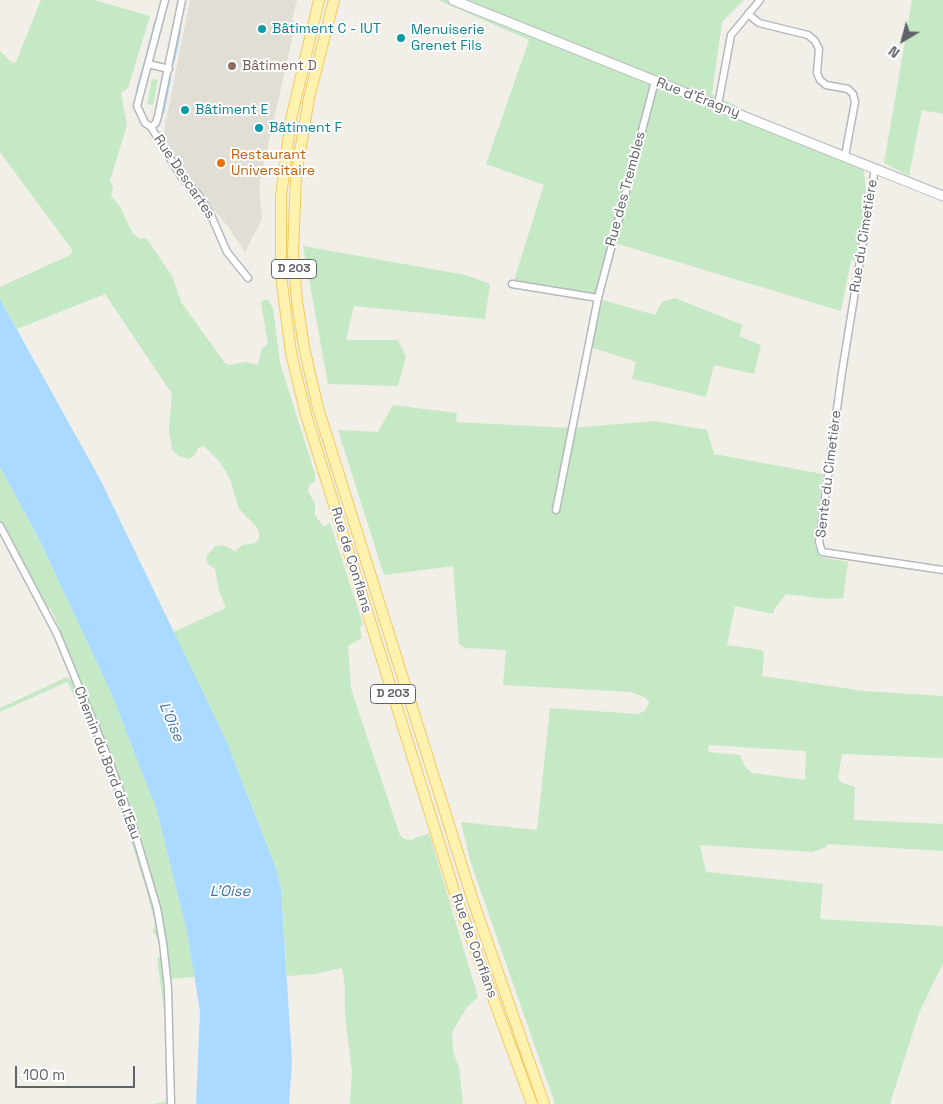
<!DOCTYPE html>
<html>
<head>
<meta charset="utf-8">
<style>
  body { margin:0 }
  #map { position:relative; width:943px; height:1104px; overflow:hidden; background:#f1efe8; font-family:"Space Grotesk",sans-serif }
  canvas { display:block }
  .north { position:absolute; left:878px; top:15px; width:50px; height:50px; -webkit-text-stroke:4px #fff; paint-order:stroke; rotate:217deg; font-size:14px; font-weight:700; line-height:20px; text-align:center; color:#5f6368 }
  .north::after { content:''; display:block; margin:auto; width:18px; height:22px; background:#5f6368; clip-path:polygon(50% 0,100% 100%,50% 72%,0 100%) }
  .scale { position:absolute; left:15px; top:1066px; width:120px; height:22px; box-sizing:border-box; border:2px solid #5f6368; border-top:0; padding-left:6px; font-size:15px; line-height:18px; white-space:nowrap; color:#5f6368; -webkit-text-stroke:4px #fff; paint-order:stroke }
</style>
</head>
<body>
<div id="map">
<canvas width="943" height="1104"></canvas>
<div class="north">N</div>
<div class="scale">100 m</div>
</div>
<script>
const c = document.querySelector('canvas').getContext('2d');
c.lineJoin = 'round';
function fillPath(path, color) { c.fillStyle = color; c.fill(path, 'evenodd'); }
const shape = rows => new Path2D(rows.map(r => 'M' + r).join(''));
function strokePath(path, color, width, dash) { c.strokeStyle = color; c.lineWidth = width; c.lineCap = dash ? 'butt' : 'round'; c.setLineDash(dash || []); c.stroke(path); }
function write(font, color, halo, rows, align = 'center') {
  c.font = font + ' "Space Grotesk",sans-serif'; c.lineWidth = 4; c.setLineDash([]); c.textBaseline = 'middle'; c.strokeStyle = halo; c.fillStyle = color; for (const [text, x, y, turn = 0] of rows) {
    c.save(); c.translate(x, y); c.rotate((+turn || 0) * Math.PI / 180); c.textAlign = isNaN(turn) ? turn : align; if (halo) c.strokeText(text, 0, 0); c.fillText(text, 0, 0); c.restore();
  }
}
const education = shape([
  [190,0,297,0,292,20,296,22,259,185,262,219,245,252,229,228,184,173,162,141]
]);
const green = shape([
  [41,0,94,0,150,16,128,88,121,93,127,125,110,181,113,188,111,196,119,205,133,234,140,239,146,238,172,276,181,302,224,362,229,365,246,362,258,365,262,348,268,344,261,303,263,300,268,300,273,308,280,363,315,474,315,481,309,486,308,491,315,504,315,515,324,527,330,523,363,624,360,628,362,638,348,646,351,688,361,719,400,835,404,839,411,840,429,833,478,997,467,1007,452,1032,453,1052,459,1067,463,1104,350,1104,352,1072,345,1015,345,986,342,968,315,974,287,976,281,888,277,871,226,740,173,632,226,608,219,591,215,569,208,564,206,558,208,554,216,546,223,545,235,551,243,545,256,543,259,538,259,532,255,525,239,509,230,479,220,462,204,446,198,448,195,455,189,459,178,456,172,449,169,431,172,394,105,294,17,329,0,299,0,287,70,255,73,251,0,152,0,51,12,63,16,62],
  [438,0,744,0,722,22,712,94,864,170,867,205,863,220,861,242,859,244,858,261,851,260,841,311,618,244,612,250,597,296,514,280,544,185,486,164,529,40],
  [912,0,943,0,943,114,922,110,909,176,884,163],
  [152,79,158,80,153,105,147,104],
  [303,246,466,275,490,284,485,319,354,306,346,340,398,340,406,357,398,386,328,384],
  [675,298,743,325,739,336,761,345,754,374,714,365,706,397,632,379,636,362,587,346,603,300,655,315,662,302],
  [393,405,457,413,456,422,571,428,655,421,707,430,714,454,823,474,814,544,820,557,848,562,843,598,827,599,786,594,775,608,773,614,735,606,727,645,762,650,764,654,762,676,864,691,943,696,943,758,842,754,838,778,842,783,855,787,854,820,943,824,943,851,827,844,826,847,812,852,700,845,706,872,823,884,820,919,943,926,943,963,919,1013,890,1104,555,1104,470,860,461,822,537,830,550,708,638,714,645,711,649,702,646,698,631,692,503,685,506,650,465,648,459,644,453,566,384,575,338,430,378,432],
  [709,745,806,751,805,780,752,773,745,767,740,755,708,752],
  [0,467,38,537,112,695,157,811,187,932,195,977,171,979,144,853,97,722,53,613,39,594,0,522],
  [67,677,75,684,97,736,129,820,161,935,168,1020,168,1104,155,1104,166,1101,165,1017,157,958,162,956,158,940,153,931,155,923,146,889,126,825,86,718,67,682,0,712,0,708]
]);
const water = shape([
  [0,299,101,481,226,740,277,871,281,888,292,1061,289,1104,196,1104,200,1011,187,932,157,811,112,695,38,537,0,467]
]);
const stream = shape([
  [147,54,155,23],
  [174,60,180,29],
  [137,91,146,58],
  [163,113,170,78]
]);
const street = shape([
  [165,0,137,106,145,123,151,127,156,123,158,116,182,0],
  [748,14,759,23,808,35,815,41,819,49,817,73,820,80,826,85,848,89,853,94,855,102,845,156],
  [148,64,169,69],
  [718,105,731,35,760,0],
  [151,127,182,178,197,193,210,213,227,252,248,278],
  [875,168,842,372,819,542,822,552,943,570],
  [512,284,598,298],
  [556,510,598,298,655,81],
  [0,526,57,634,109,760,134,830,157,908,163,943,168,988,171,1104]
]);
const secondary = shape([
  [453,0,943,196]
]);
const primary = shape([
  [319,0,291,119,281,196,281,276,291,353,306,415,456,897,532,1104],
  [334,0,309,98,296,175,293,254,297,301,304,347,318,408,473,901,544,1104]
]);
const markers = [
  [262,29,5,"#0f9aa8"],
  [401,38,5,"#0f9aa8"],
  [232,66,5,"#8d6e63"],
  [185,110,5,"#0f9aa8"],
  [259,128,5,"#0f9aa8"],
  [221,163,5,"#e8710a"]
];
const shields = [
  [294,269,45],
  [393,694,45]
];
const shieldNames = [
  ["D 203",294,269],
  ["D 203",393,694]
];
const cultureNames = [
  ["Bâtiment C - IUT",272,29],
  ["Menuiserie",411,30],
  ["Grenet Fils",411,46],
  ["Bâtiment E",195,110],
  ["Bâtiment F",269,128]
];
const educationNames = [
  ["Bâtiment D",242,66]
];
const streetNames = [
  ["Rue d'Éragny",698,98,21],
  ["Rue Descartes",184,177,56],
  ["Rue des Trembles",626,189,-75],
  ["Rue du Cimetière",864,236,-81],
  ["Sente du Cimetière",829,474,-83],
  ["Rue de Conflans",351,560,73],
  ["Chemin du Bord de l'Eau",107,763,69],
  ["Rue de Conflans",474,946,70]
];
const foodNames = [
  ["Restaurant",231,155],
  ["Universitaire",231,171]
];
const waterNames = [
  ["L'Oise",171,722,67],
  ["L’Oise",230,892]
];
fillPath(education, '#e1ded6');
fillPath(green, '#c5e8c5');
fillPath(water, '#aadaff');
strokePath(stream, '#aadaff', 2.5);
strokePath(street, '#b5b8bc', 9);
strokePath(secondary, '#b6babf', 11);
strokePath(primary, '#f2c960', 12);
strokePath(street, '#fff', 6);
strokePath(secondary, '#fff', 9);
strokePath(primary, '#fff2af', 10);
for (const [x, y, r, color] of markers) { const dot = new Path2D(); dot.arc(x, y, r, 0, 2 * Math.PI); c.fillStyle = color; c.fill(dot); strokePath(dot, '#fff', 2); }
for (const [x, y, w] of shields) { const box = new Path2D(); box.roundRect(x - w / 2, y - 9.5, w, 19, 4); c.fillStyle = '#fff'; c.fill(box); strokePath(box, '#5f6368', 1); }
write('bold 12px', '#5f6368', null, shieldNames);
write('14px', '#0d838f', '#fff', cultureNames, 'left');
write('14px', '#785e54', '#fff', educationNames, 'left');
write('14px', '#5f6368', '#fff', streetNames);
write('14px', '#c56008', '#fff', foodNames, 'left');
write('italic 15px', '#4174aa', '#fff', waterNames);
</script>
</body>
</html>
